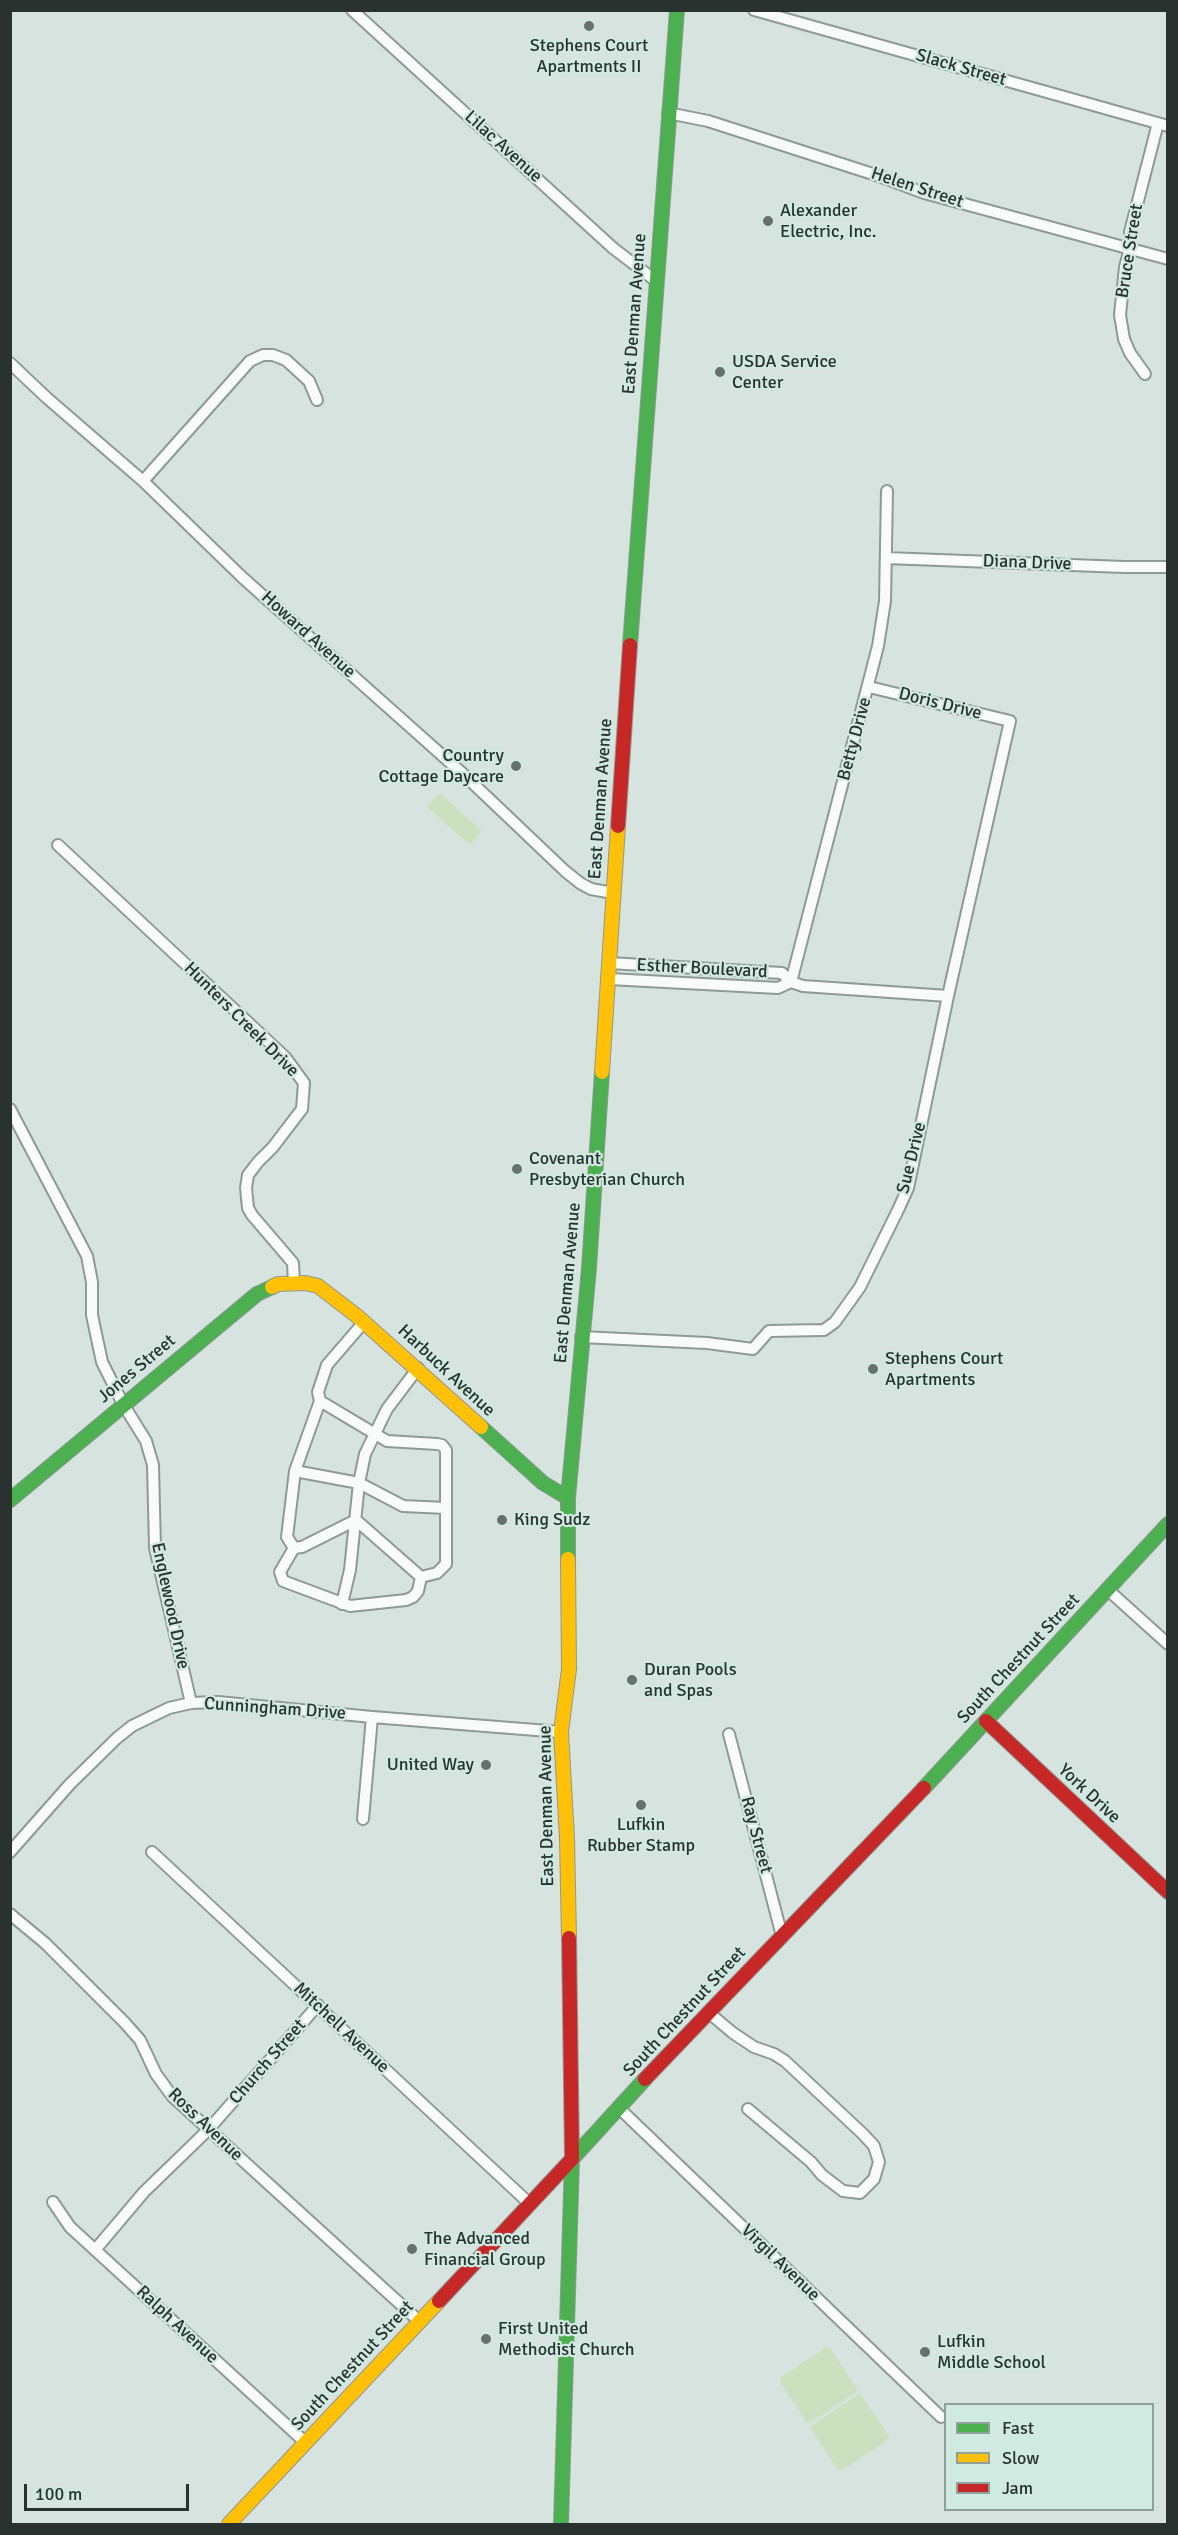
<!DOCTYPE html>
<html>
<head>
<meta charset="utf-8">
<style>
  body { margin:0 }
  #map { position:relative; width:1178px; height:2535px; overflow:hidden; background:#d6e3df; font-family:Signika,sans-serif }
  canvas { display:block }
  .frame { position:absolute; inset:0; border:12px solid #29322f; pointer-events:none }
  .legend { position:absolute; left:944px; top:2403px; width:210px; height:108px; box-sizing:border-box; background:#d0e9e1; border:2px solid #8da09a; margin:0; padding:8px 10px; list-style:none; font-size:18px; color:#29322f }
  .legend li { display:flex; align-items:center; gap:12px; height:30px }
  .legend b { width:30px; border:2px solid #8da09a }
  .scale { position:absolute; left:24px; top:2484px; width:165px; height:27px; box-sizing:border-box; border:3px solid #29322f; border-top:0; padding-left:8px; font-size:18px; line-height:21px; white-space:nowrap; color:#29322f; -webkit-text-stroke:4px #d0e9e1; paint-order:stroke }
</style>
</head>
<body>
<div id="map">
<canvas width="1178" height="2535"></canvas>
<div class="frame"></div>
<ul class="legend">
<li><b style="height:8px;background:#4caf50"></b>Fast</li>
<li><b style="height:8px;background:#ffc107"></b>Slow</li>
<li><b style="height:8px;background:#c62828"></b>Jam</li>
</ul>
<div class="scale">100 m</div>
</div>
<script>
const c = document.querySelector('canvas').getContext('2d');
c.lineJoin = 'round';
function fillPath(path, color) { c.fillStyle = color; c.fill(path, 'evenodd'); }
const shape = rows => new Path2D(rows.map(r => 'M' + r).join(''));
function strokePath(path, color, width, dash) { c.strokeStyle = color; c.lineWidth = width; c.lineCap = dash ? 'butt' : 'round'; c.setLineDash(dash || []); c.stroke(path); }
function write(font, color, halo, rows, align = 'center') {
  c.font = font + ' Signika,sans-serif'; c.lineWidth = 4.5; c.setLineDash([]); c.textBaseline = 'middle'; c.strokeStyle = halo; c.fillStyle = color; for (const [text, x, y, turn = 0] of rows) {
    c.save(); c.translate(x, y); c.rotate((+turn || 0) * Math.PI / 180); c.textAlign = isNaN(turn) ? turn : align; if (halo) c.strokeText(text, 0, 0); c.fillText(text, 0, 0); c.restore();
  }
}
const green = shape([
  [440,793,482,831,470,845,427,807],
  [826,2347,830,2348,858,2391,808,2424,780,2382,781,2377],
  [860,2393,889,2436,888,2440,843,2470,838,2470,810,2427]
]);
const street = shape([
  [352,10,613,248,656,281],
  [754,10,1168,126],
  [668,113,708,121,879,176,924,193,1168,259],
  [10,363,47,398,143,481,243,578,462,773,565,871,580,883,591,889,613,893],
  [1145,374,1130,353,1124,339,1120,315,1125,267,1130,248,1130,232,1158,123],
  [143,481,250,361,263,355,273,355,286,360,309,381,317,400],
  [886,558,1124,567,1168,567],
  [58,845,285,1057,304,1083,302,1109,273,1147,258,1162,248,1175,246,1188,248,1208,252,1215,293,1263,294,1283],
  [609,963,782,973,791,982,803,986,948,996],
  [609,979,778,988,791,982],
  [791,982,878,646,885,601,887,491],
  [10,1109,87,1256,92,1282,92,1315,102,1362,123,1404,146,1441,153,1465,155,1548,191,1703],
  [581,1337,707,1343,753,1349,769,1331,824,1330,835,1322,860,1287,898,1210,908,1188,948,996,1010,721,869,687],
  [320,1401,295,1471,359,1483,403,1506,446,1508],
  [356,1520,421,1577],
  [294,1548,280,1572,283,1581,350,1606,406,1600,413,1597,418,1591,421,1577,437,1573,446,1564,446,1450,442,1445,437,1444,387,1441,320,1401,318,1392,327,1365,364,1322],
  [294,1548,287,1537,295,1471],
  [294,1548,302,1547,356,1520],
  [1107,1589,1168,1644],
  [342,1604,350,1570,359,1483,365,1454,387,1409,418,1368],
  [729,1734,782,1936],
  [363,1819,372,1717],
  [10,1852,70,1784,117,1738,132,1726,169,1708,191,1703,218,1702,372,1717,561,1732],
  [152,1852,530,2204],
  [10,1914,45,1943,125,2023,140,2040,156,2074,172,2096,419,2321],
  [708,2012,733,2033,754,2047,774,2054,785,2061,863,2134,874,2146,879,2162,874,2179,860,2193,843,2191,822,2175,811,2162,748,2109],
  [620,2109,941,2417],
  [53,2202,70,2227,306,2443],
  [95,2250,144,2192,208,2130,318,2005]
]);
const fast = shape([
  [630,645,677,10],
  [481,1427,543,1483,568,1498],
  [10,1500,257,1294,272,1287],
  [568,1559,568,1498,589,1268,602,1072],
  [924,1788,1168,1524],
  [561,2524,572,2159,645,2079]
]);
const slow = shape([
  [602,1072,618,826],
  [272,1287,278,1284,306,1283,318,1286,357,1316,481,1427],
  [568,1559,569,1669,561,1732,567,1838,569,1938],
  [229,2524,439,2301]
]);
const jam = shape([
  [618,826,630,645],
  [986,1721,1168,1892],
  [645,2079,924,1788],
  [439,2301,572,2159,569,1938]
]);
const markers = [
  [589,26,6,"#66706d"],
  [768,221,6,"#66706d"],
  [720,372,6,"#66706d"],
  [516,766,6,"#66706d"],
  [517,1169,6,"#66706d"],
  [873,1369,6,"#66706d"],
  [502,1520,6,"#66706d"],
  [632,1680,6,"#66706d"],
  [486,1765,6,"#66706d"],
  [641,1805,6,"#66706d"],
  [412,2249,6,"#66706d"],
  [486,2339,6,"#66706d"],
  [925,2352,6,"#66706d"]
];
const poiNames = [
  ["Stephens Court",589,46,"center"],
  ["Apartments II",589,67,"center"],
  ["Alexander",780,211],
  ["Electric, Inc.",780,232],
  ["USDA Service",732,362],
  ["Center",732,383],
  ["Country",504,756,"right"],
  ["Cottage Daycare",504,777,"right"],
  ["Covenant",529,1159],
  ["Presbyterian Church",529,1180],
  ["Stephens Court",885,1359],
  ["Apartments",885,1380],
  ["King Sudz",514,1520],
  ["Duran Pools",644,1670],
  ["and Spas",644,1691],
  ["United Way",474,1765,"right"],
  ["Lufkin",641,1825,"center"],
  ["Rubber Stamp",641,1846,"center"],
  ["The Advanced",424,2239],
  ["Financial Group",424,2260],
  ["First United",498,2329],
  ["Methodist Church",498,2350],
  ["Lufkin",937,2342],
  ["Middle School",937,2363]
];
const streetNames = [
  ["Slack Street",961,68,16],
  ["Lilac Avenue",503,147,42],
  ["Helen Street",917,188,18],
  ["Bruce Street",1130,251,-81],
  ["East Denman Avenue",635,314,-86],
  ["Diana Drive",1027,563,2],
  ["Howard Avenue",308,635,42],
  ["Doris Drive",940,704,14],
  ["Betty Drive",855,739,-75],
  ["East Denman Avenue",601,799,-86],
  ["Esther Boulevard",702,969,3],
  ["Hunters Creek Drive",241,1020,45],
  ["Sue Drive",912,1158,-76],
  ["East Denman Avenue",568,1283,-85],
  ["Jones Street",137,1369,-40],
  ["Harbuck Avenue",446,1371,43],
  ["Englewood Drive",170,1606,78],
  ["South Chestnut Street",1019,1659,-47],
  ["Cunningham Drive",275,1709,4],
  ["York Drive",1089,1794,43],
  ["East Denman Avenue",547,1806,-91],
  ["Ray Street",756,1835,75],
  ["South Chestnut Street",685,2012,-47],
  ["Mitchell Avenue",341,2028,43],
  ["Church Street",268,2062,-49],
  ["Ross Avenue",205,2125,44],
  ["Virgil Avenue",780,2263,44],
  ["Ralph Avenue",177,2325,43],
  ["South Chestnut Street",353,2366,-47]
];
fillPath(green, '#cce0c0');
strokePath(street, '#8f9996', 14);
strokePath(fast, '#8f9996', 16);
strokePath(slow, '#8f9996', 16);
strokePath(jam, '#8f9996', 16);
strokePath(street, '#f9fbfa', 10);
strokePath(fast, '#4caf50', 14);
strokePath(slow, '#ffc107', 14);
strokePath(jam, '#c62828', 14);
for (const [x, y, r, color] of markers) { const dot = new Path2D(); dot.arc(x, y, r, 0, 2 * Math.PI); c.fillStyle = color; c.fill(dot); strokePath(dot, '#d0e9e1', 2); }
write('18px', '#29322f', '#d0e9e1', poiNames, 'left');
write('18px', '#29322f', '#d0e9e1', streetNames);
</script>
</body>
</html>
